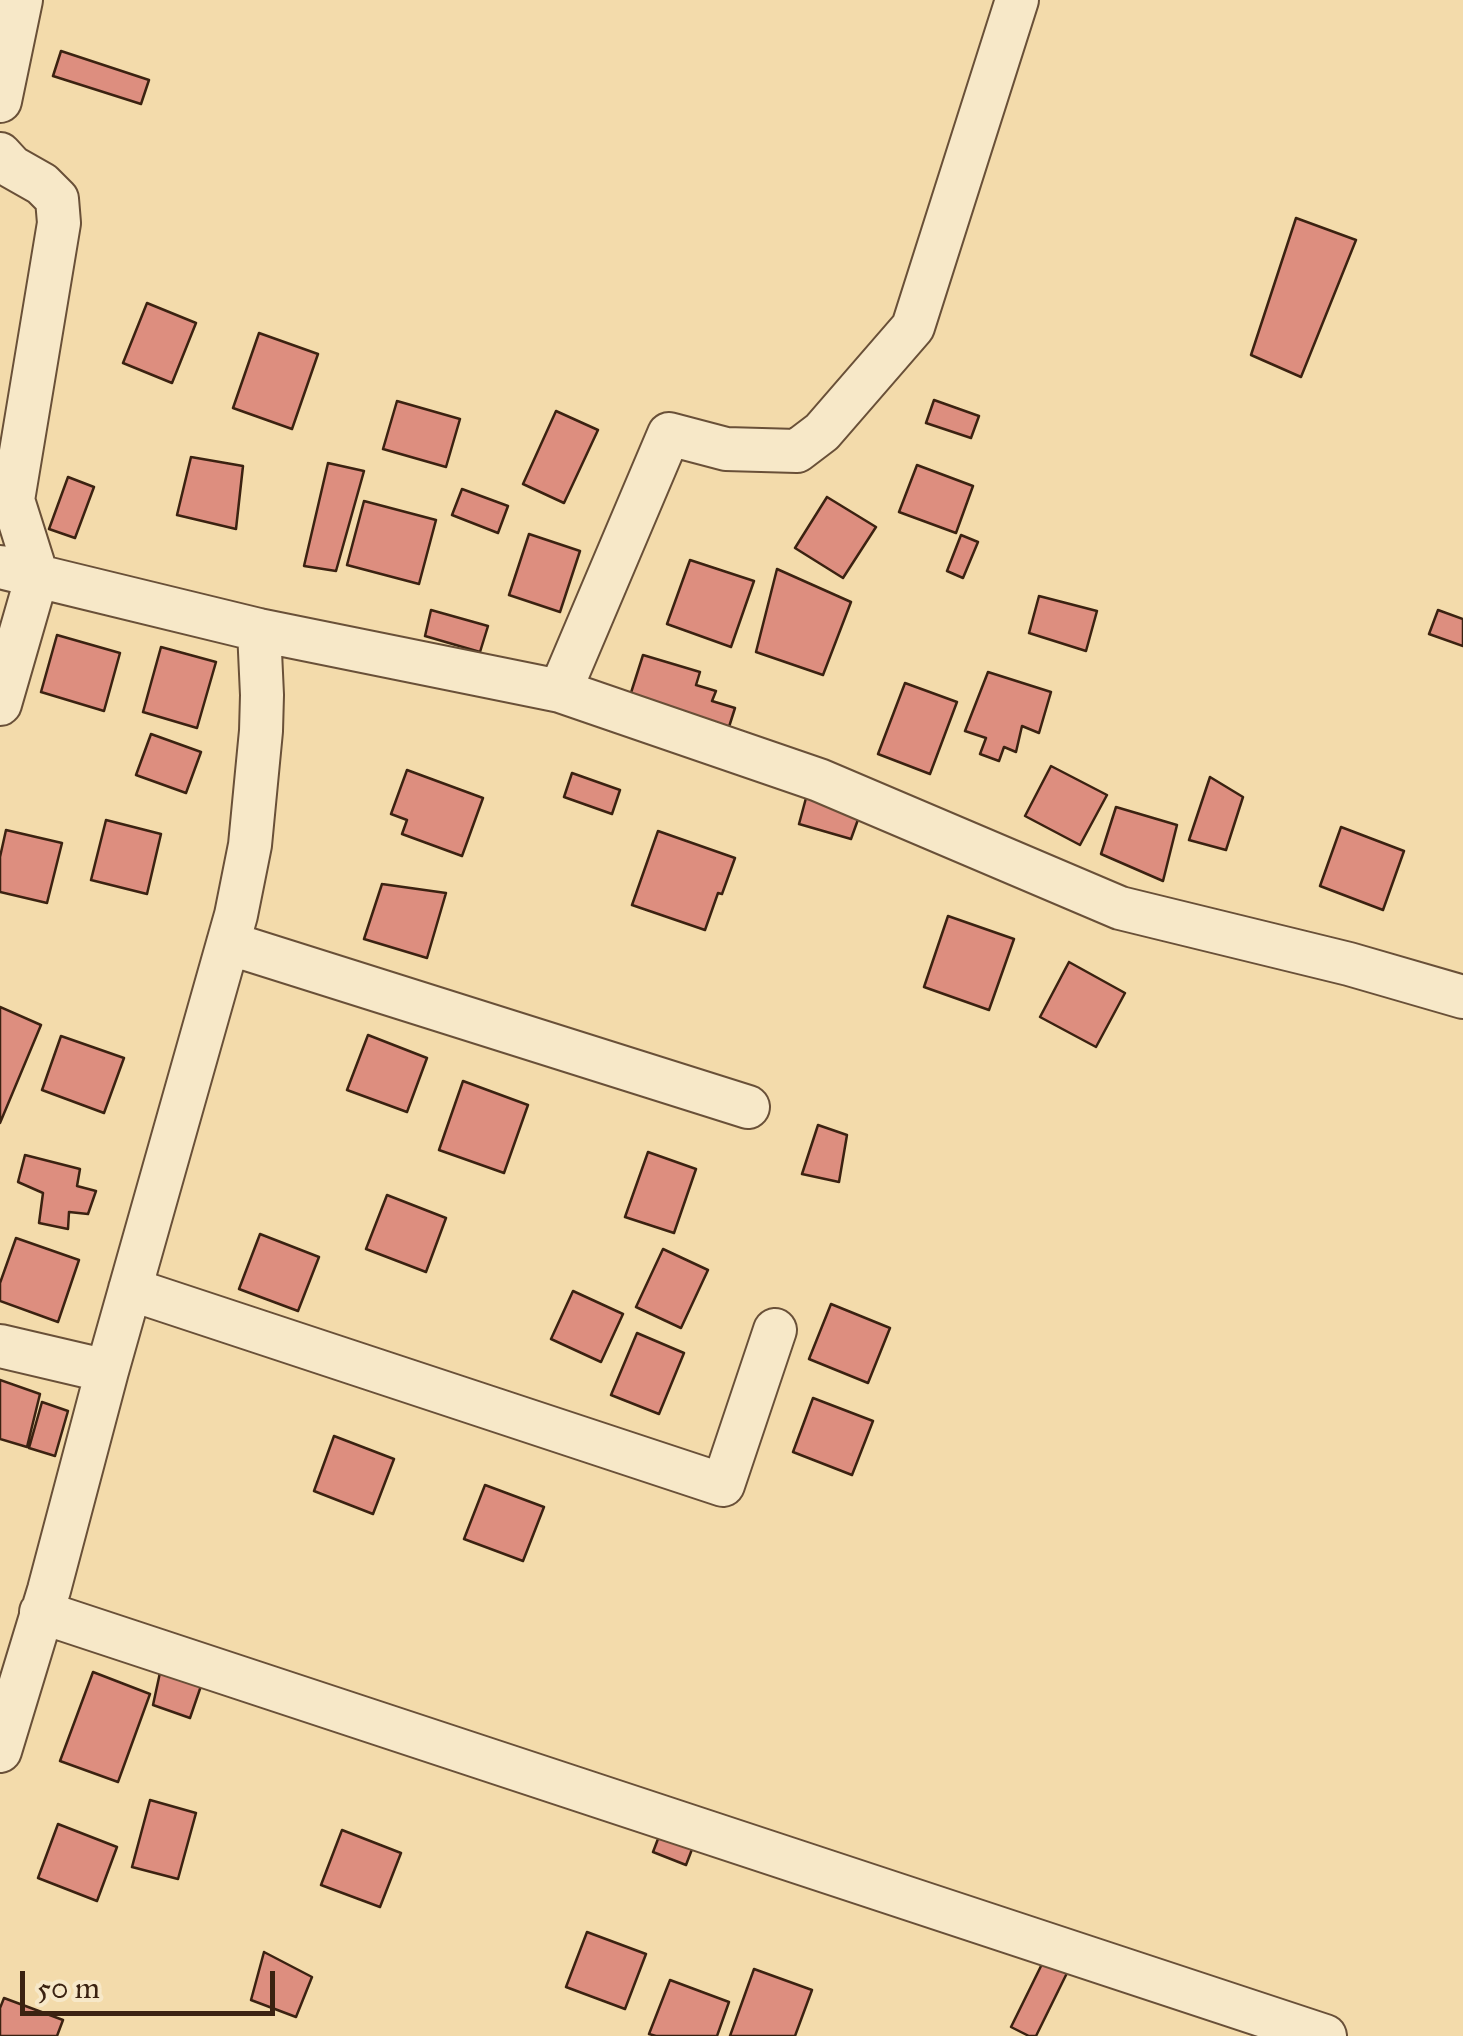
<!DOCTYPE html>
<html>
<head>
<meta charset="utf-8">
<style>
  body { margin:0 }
  #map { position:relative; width:1463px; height:2036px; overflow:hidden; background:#f3dbab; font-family:"IM FELL Great Primer",serif }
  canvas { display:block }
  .scale { position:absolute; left:20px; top:1971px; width:255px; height:45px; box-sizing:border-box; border:5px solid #3b2211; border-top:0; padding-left:12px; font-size:30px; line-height:35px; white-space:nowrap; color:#3b2211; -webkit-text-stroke:8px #f7e8c8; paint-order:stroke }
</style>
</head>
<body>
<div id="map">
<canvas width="1463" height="2036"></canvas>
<div class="scale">50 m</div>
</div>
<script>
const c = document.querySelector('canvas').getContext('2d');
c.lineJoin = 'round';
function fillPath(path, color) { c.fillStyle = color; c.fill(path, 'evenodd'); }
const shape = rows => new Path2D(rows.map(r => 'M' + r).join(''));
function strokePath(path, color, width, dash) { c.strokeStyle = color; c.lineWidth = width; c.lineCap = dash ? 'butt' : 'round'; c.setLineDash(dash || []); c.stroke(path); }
const building = shape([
  [61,51,149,80,141,104,53,76,61,51],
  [1296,218,1356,240,1301,377,1251,355,1296,218],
  [147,303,196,323,172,383,123,363,147,303],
  [259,333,318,354,292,429,233,408,259,333],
  [934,400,979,416,971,438,926,423,934,400],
  [397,401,460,419,446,467,383,449,397,401],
  [556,411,598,430,564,503,523,484,556,411],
  [191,457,243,466,236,529,177,515,191,457],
  [328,463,364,471,336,571,304,566,328,463],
  [917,465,973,486,956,533,899,512,917,465],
  [68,477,94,487,75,538,49,529,68,477],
  [462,489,508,506,498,533,452,515,462,489],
  [827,497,876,527,843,578,795,548,827,497],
  [364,501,436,520,419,584,347,565,364,501],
  [529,534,580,551,560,612,509,595,529,534],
  [961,535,978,542,963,578,947,571,961,535],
  [690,560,754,581,731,647,667,624,690,560],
  [777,569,851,602,823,675,756,652,777,569],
  [1039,596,1097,611,1086,651,1029,633,1039,596],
  [431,610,488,626,480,652,425,636,431,610],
  [1438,610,1463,619,1463,646,1429,634,1438,610],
  [57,635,120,653,104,711,41,692,57,635],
  [161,647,216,662,197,728,143,712,161,647],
  [643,655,700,672,696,685,716,691,712,701,735,708,728,730,629,699,643,655],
  [988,672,1051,692,1039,733,1022,726,1016,752,1004,747,999,761,980,754,986,738,965,731,988,672],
  [905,683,957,702,930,774,878,754,905,683],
  [151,734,201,752,186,793,136,775,151,734],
  [1051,766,1107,795,1080,845,1025,816,1051,766],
  [407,770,483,798,462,856,402,834,407,820,391,814,407,770],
  [572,773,620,790,612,814,564,797,572,773],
  [1210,777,1243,797,1226,850,1189,840,1210,777],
  [806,798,860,814,851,839,799,824,806,798],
  [1116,807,1177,825,1163,881,1101,854,1116,807],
  [106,820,161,834,147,894,91,880,106,820],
  [1341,827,1404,851,1383,910,1320,886,1341,827],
  [6,830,62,843,47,903,0,892,0,857,6,830],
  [658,831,735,858,722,894,718,893,705,930,632,905,658,831],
  [382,884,446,893,427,958,364,939,382,884],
  [948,916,1014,939,989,1010,924,987,948,916],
  [1069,962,1125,993,1096,1047,1040,1017,1069,962],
  [0,1007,41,1025,0,1123,0,1007],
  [368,1035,427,1058,407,1112,347,1090,368,1035],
  [61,1036,124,1058,104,1113,42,1090,61,1036],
  [463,1081,528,1105,504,1173,439,1150,463,1081],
  [818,1125,847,1135,839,1182,802,1174,818,1125],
  [648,1152,696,1169,674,1233,625,1217,648,1152],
  [25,1155,80,1169,77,1186,96,1191,88,1214,69,1212,68,1229,39,1223,43,1193,18,1182,25,1155],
  [387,1195,446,1218,426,1272,366,1249,387,1195],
  [260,1234,319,1257,298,1311,239,1289,260,1234],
  [16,1238,79,1260,58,1322,0,1301,0,1283,16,1238],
  [663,1249,708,1270,681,1328,636,1307,663,1249],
  [573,1291,623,1314,601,1362,551,1339,573,1291],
  [831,1304,890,1328,868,1383,809,1359,831,1304],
  [637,1333,684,1353,659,1414,611,1395,637,1333],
  [0,1380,40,1394,27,1447,0,1439,0,1380],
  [813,1398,873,1421,852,1475,793,1452,813,1398],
  [42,1402,68,1411,55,1456,29,1448,42,1402],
  [334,1436,394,1459,373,1514,314,1491,334,1436],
  [485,1485,544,1507,523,1561,464,1539,485,1485],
  [161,1668,202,1683,190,1718,153,1705,161,1668],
  [93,1672,150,1694,118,1782,60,1761,93,1672],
  [150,1800,196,1813,178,1879,132,1867,150,1800],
  [58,1824,117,1847,97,1901,38,1878,58,1824],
  [342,1830,401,1853,380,1907,321,1885,342,1830],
  [661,1831,694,1844,686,1865,653,1852,661,1831],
  [587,1932,646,1954,625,2009,566,1987,587,1932],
  [264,1952,312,1977,296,2017,251,2000,264,1952],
  [1043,1962,1067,1973,1036,2036,1029,2036,1011,2027,1043,1962],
  [754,1969,812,1990,795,2036,730,2036,754,1969],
  [670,1980,729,2002,717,2036,656,2036,649,2034,670,1980],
  [4,1998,63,2020,57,2036,0,2036,0,2008,4,1998]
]);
const minor = shape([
  [0,101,21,0],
  [0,154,12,167,42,184,57,199,59,223,13,500,37,576,0,704],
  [0,567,259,630,560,691,819,780,1120,908,1349,964,1463,997],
  [560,691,669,434,726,449,797,451,822,432,913,327,1017,0],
  [228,943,748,1107],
  [130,1289,723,1485,775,1330],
  [0,1346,107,1371],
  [41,1612,1325,2036],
  [0,1751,49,1590,107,1371,236,915,250,845,261,731,262,695,259,630]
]);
fillPath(building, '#dd8e7f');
strokePath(building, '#3b2211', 2.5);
strokePath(minor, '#695038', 46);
strokePath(minor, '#f7e8c8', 42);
</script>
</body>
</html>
